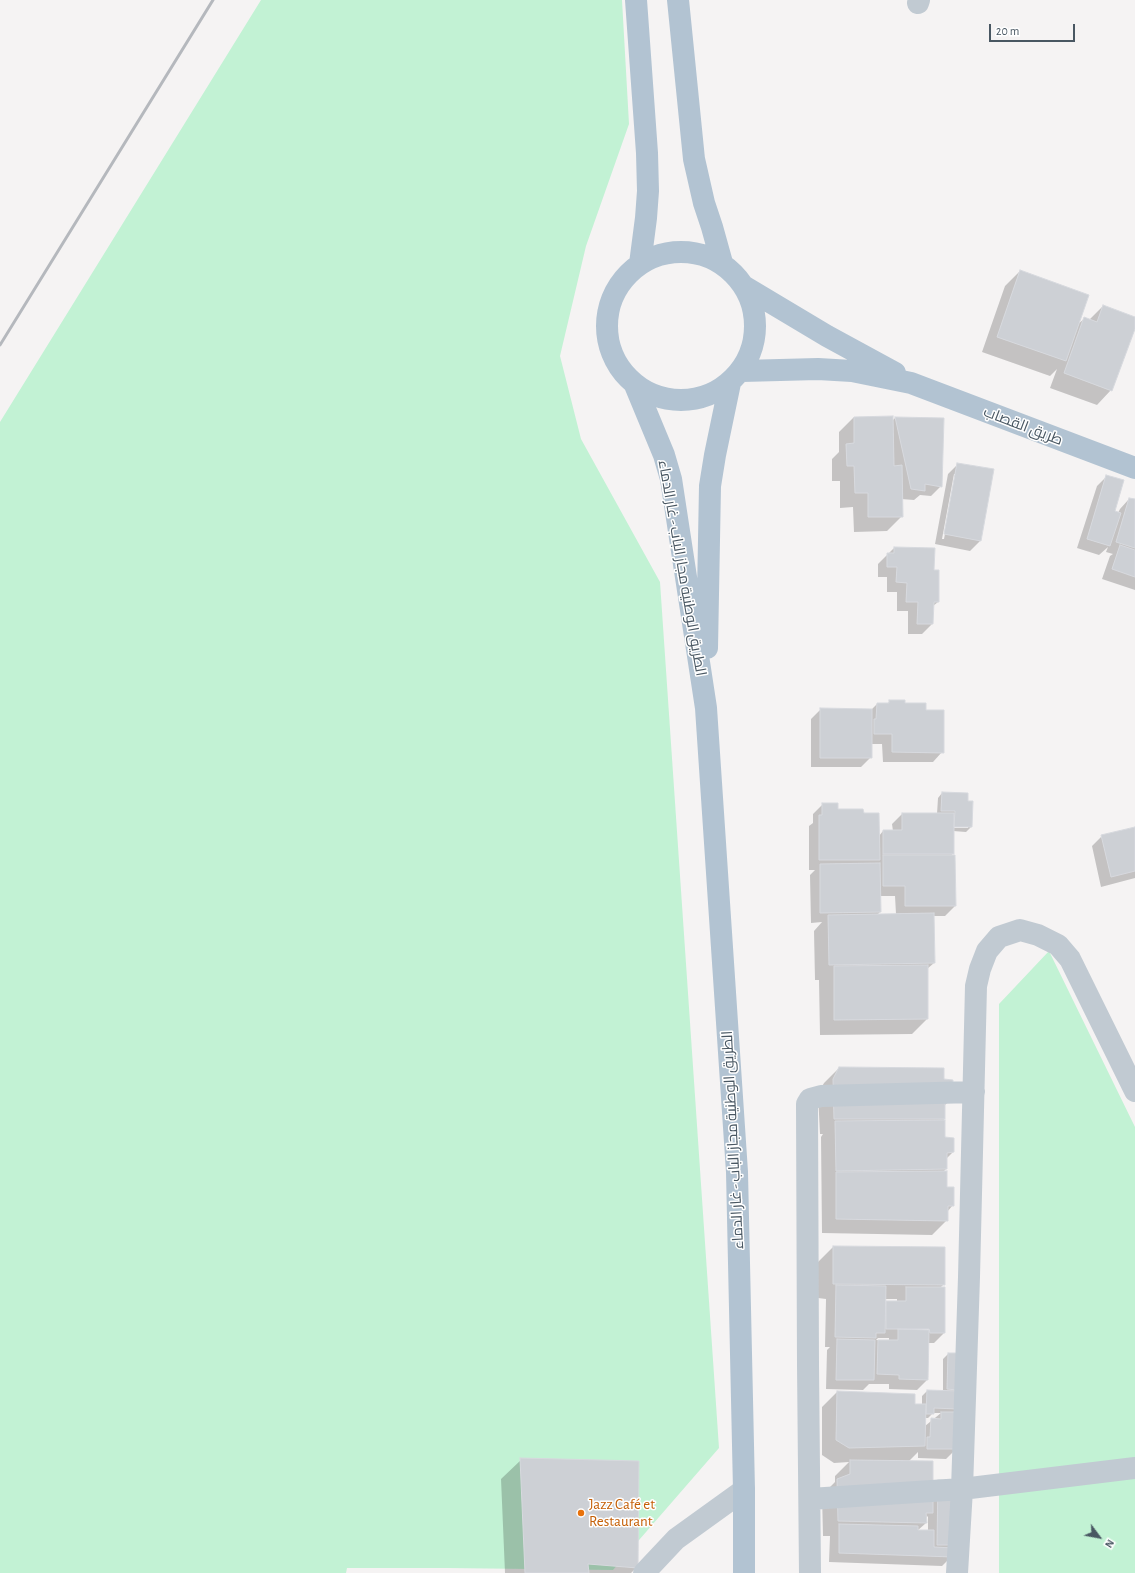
<!DOCTYPE html>
<html>
<head>
<meta charset="utf-8">
<style>
  body { margin:0 }
  #map { position:relative; width:1135px; height:1573px; overflow:hidden; background:#f5f3f3; font-family:"Alegreya Sans",sans-serif }
  canvas { display:block }
  .north { position:absolute; left:1079px; top:1517px; width:40px; height:40px; -webkit-text-stroke:3px #fff; paint-order:stroke; rotate:122deg; font-size:11px; font-weight:700; line-height:16px; text-align:center; color:#495762 }
  .north::after { content:''; display:block; margin:auto; width:14px; height:18px; background:#495762; clip-path:polygon(50% 0,100% 100%,50% 72%,0 100%) }
  .scale { position:absolute; left:989px; top:24px; width:86px; height:18px; box-sizing:border-box; border:2px solid #495762; border-top:0; padding-left:5px; font-size:12px; line-height:14px; white-space:nowrap; color:#495762; -webkit-text-stroke:3px #fff; paint-order:stroke }
</style>
</head>
<body>
<div id="map">
<canvas width="1135" height="1573"></canvas>
<div class="north">N</div>
<div class="scale">20 m</div>
</div>
<script>
const c = document.querySelector('canvas').getContext('2d');
c.lineJoin = 'round';
function fillPath(path, color) { c.fillStyle = color; c.fill(path, 'evenodd'); }
const shape = rows => new Path2D(rows.map(r => 'M' + r).join(''));
function strokePath(path, color, width, dash) { c.strokeStyle = color; c.lineWidth = width; c.lineCap = dash ? 'butt' : 'round'; c.setLineDash(dash || []); c.stroke(path); }
function write(font, color, halo, rows, align = 'center') {
  c.font = font + ' "Alegreya Sans",Cairo,sans-serif'; c.lineWidth = 3; c.setLineDash([]); c.textBaseline = 'middle'; c.strokeStyle = halo; c.fillStyle = color; for (const [text, x, y, turn = 0] of rows) {
    c.save(); c.translate(x, y); c.rotate((+turn || 0) * Math.PI / 180); c.textAlign = isNaN(turn) ? turn : align; if (halo) c.strokeText(text, 0, 0); c.fillText(text, 0, 0); c.restore();
  }
}
const green = shape([
  [261,0,622,0,629,124,586,246,560,356,581,439,660,582,719,1448,613,1570,447,1568,347,1568,346,1573,0,1573,0,422],
  [1049,951,1135,1127,1135,1573,999,1573,999,1004]
]);
const shadow = shape([
  [1020,271,1077,325,1085,318,1089,320,1103,306,1135,318,1135,326,1111,390,1097,405,1050,388,1057,369,1050,376,982,352,1005,286],
  [854,417,893,420,895,418,943,419,941,486,931,496,920,495,914,500,901,499,902,516,887,531,854,532,853,507,840,508,840,481,832,481,832,459,839,452,839,432],
  [958,464,980,541,970,551,935,544,948,474],
  [954,474,956,474,944,539,942,539],
  [1107,476,1113,512,1118,513,1120,509,1129,499,1135,500,1135,590,1102,579,1110,556,1113,554,1106,552,1108,547,1099,555,1077,548,1097,486],
  [894,548,933,571,938,602,933,606,932,624,922,634,908,634,908,611,897,611,897,592,887,592,887,577,878,577,878,564],
  [890,701,904,704,942,752,933,762,883,762,882,744,871,744,871,757,861,767,811,767,811,719,821,709,871,710,877,704,887,704],
  [942,793,967,802,971,827,966,832,953,831,953,853,951,856,955,906,945,916,933,916,934,963,927,969,927,1019,912,1034,820,1035,819,980,815,980,814,931,822,922,811,923,810,875,815,870,809,870,809,826,813,823,813,814,823,804,837,810,863,814,879,836,883,831,893,831,892,824,902,814,937,814,938,798],
  [949,826,968,826,968,828,949,828],
  [880,896,895,896,896,914,877,915,880,912],
  [1135,828,1135,878,1101,887,1092,846,1102,836],
  [839,1068,943,1080,951,1099,944,1106,944,1138,953,1152,946,1159,946,1169,943,1172,946,1188,953,1205,947,1212,947,1220,932,1235,822,1233,821,1137,823,1134,820,1134,818,1094,824,1083],
  [833,1247,944,1284,940,1288,944,1333,934,1343,928,1343,927,1380,917,1390,889,1389,889,1384,869,1384,863,1390,826,1389,827,1350,830,1347,825,1347,826,1299,818,1298,818,1262],
  [885,1299,897,1299,897,1302,885,1302],
  [913,1328,930,1328,930,1331,913,1330],
  [878,1338,889,1338,889,1341,876,1340],
  [948,1354,957,1354,956,1449,946,1459,918,1458,918,1452,908,1462,932,1488,939,1481,952,1556,942,1566,829,1562,830,1536,823,1536,822,1495,835,1482,835,1476,849,1462,834,1463,822,1455,822,1407,837,1392,922,1405,922,1396,927,1391,943,1391,943,1359],
  [933,1413,941,1413,925,1426,925,1418,928,1418],
  [928,1516,928,1531,917,1531,926,1523,925,1519],
  [521,1460,637,1567,631,1573,505,1573,501,1479]
]);
const building = shape([
  [1020,270,1089,295,1066,361,997,337,1020,270],
  [1103,305,1135,317,1135,329,1112,391,1064,373,1084,317,1097,322,1103,305],
  [893,416,894,466,902,465,903,517,868,517,868,493,855,493,854,466,847,466,846,444,854,443,854,417,893,416],
  [895,417,944,418,942,487,925,484,925,491,911,489,895,417],
  [957,463,994,469,981,541,944,534,957,463],
  [1106,475,1124,480,1115,511,1121,513,1110,546,1087,539,1106,475],
  [1129,498,1135,499,1135,548,1116,542,1129,498],
  [1120,545,1135,550,1135,577,1112,569,1120,545],
  [894,547,935,548,934,570,939,570,939,602,934,602,933,624,917,624,918,602,906,602,907,583,896,582,897,567,887,567,887,553,894,553,894,547],
  [889,700,905,700,905,703,926,703,926,710,944,710,944,753,892,752,892,734,874,734,874,719,876,719,877,703,889,703,889,700],
  [820,708,872,709,872,758,820,758,820,708],
  [942,792,968,793,968,801,973,801,972,827,954,827,955,811,941,811,942,792],
  [822,803,838,803,838,809,863,809,864,813,879,813,880,860,819,860,819,815,822,815,822,803],
  [902,813,954,813,954,854,883,854,883,830,902,830,902,813],
  [1135,827,1135,871,1111,877,1101,835,1135,827],
  [883,855,955,855,956,906,905,906,905,886,883,886,883,855],
  [880,863,881,912,820,913,820,864,880,863],
  [934,913,935,963,829,965,828,915,934,913],
  [928,965,928,1019,834,1020,834,966,928,965],
  [839,1067,944,1068,944,1079,953,1080,952,1099,945,1099,945,1119,834,1119,833,1079,839,1067],
  [945,1120,945,1137,954,1138,954,1152,947,1153,947,1169,836,1171,835,1121,945,1120],
  [947,1171,947,1187,954,1187,954,1206,948,1206,948,1221,836,1219,836,1172,947,1171],
  [833,1246,945,1247,945,1285,833,1284,833,1246],
  [836,1285,886,1286,885,1333,876,1333,876,1338,835,1337,836,1285],
  [906,1287,945,1287,945,1333,930,1333,929,1329,886,1329,886,1301,906,1301,906,1287],
  [898,1329,929,1330,928,1380,899,1379,899,1375,877,1374,878,1340,898,1340,898,1329],
  [837,1339,875,1340,874,1380,836,1380,837,1339],
  [948,1353,958,1353,957,1390,947,1389,948,1353],
  [927,1390,959,1391,958,1409,934,1408,934,1414,926,1414,927,1390],
  [837,1391,915,1394,915,1404,926,1404,925,1446,849,1448,836,1440,837,1391],
  [941,1412,958,1412,957,1449,927,1449,927,1437,930,1437,931,1418,941,1419,941,1412],
  [520,1458,639,1461,638,1568,588,1564,589,1573,525,1573,520,1458],
  [850,1460,933,1461,933,1513,926,1513,927,1523,838,1521,837,1479,850,1474,850,1460],
  [938,1480,958,1481,956,1545,937,1545,938,1480],
  [839,1524,918,1526,918,1530,934,1530,934,1547,953,1548,953,1557,839,1553,839,1524]
]);
const minor = shape([
  [918,3,919,0],
  [810,1499,962,1489,1135,1468],
  [644,1573,676,1539,744,1490],
  [810,1573,808,1365,807,1104,810,1099,821,1096,974,1092],
  [957,1573,962,1489,969,1277,976,986,980,969,987,951,999,937,1020,930,1038,935,1058,945,1070,959,1135,1091]
]);
const major = shape([
  [636,0,647,153,648,191,646,218,640,264],
  [678,0,694,159,704,203,712,227,722,263],
  '607 326a74 74 0 1 1 148 0a74 74 0 1 1-148 0Z',
  [745,287,827,336,895,373],
  [742,371,818,369,852,371,911,383,1135,468],
  [635,385,664,455,671,479,706,708,737,1172,744,1490,744,1573],
  [707,648,710,486,715,455,730,383]
]);
const rail = shape([
  [0,345,213,0]
]);
const markers = [
  [581,1513,4,"#e8710a"]
];
const streetNames = [
  ["طريق القصاب",1023,426,21],
  ["الطريق الوطنية مجاز الباب - غار الدماء",682,568,80],
  ["الطريق الوطنية مجاز الباب - غار الدماء",733,1140,-93]
];
const foodNames = [
  ["Jazz Café et",589,1504],
  ["Restaurant",589,1521]
];
fillPath(green, '#c2f2d4');
fillPath(shadow, '#0003');
fillPath(building, '#cdd0d5');
strokePath(building, '#d7d9de', 1);
strokePath(minor, '#c1cad2', 22);
strokePath(major, '#b2c3d2', 22);
strokePath(rail, '#b5b8bd', 3);
for (const [x, y, r, color] of markers) { const dot = new Path2D(); dot.arc(x, y, r, 0, 2 * Math.PI); c.fillStyle = color; c.fill(dot); strokePath(dot, '#fff', 1.5); }
write('15px', '#495762', '#fff', streetNames);
write('15px', '#c56008', '#fff', foodNames, 'left');
</script>
</body>
</html>
